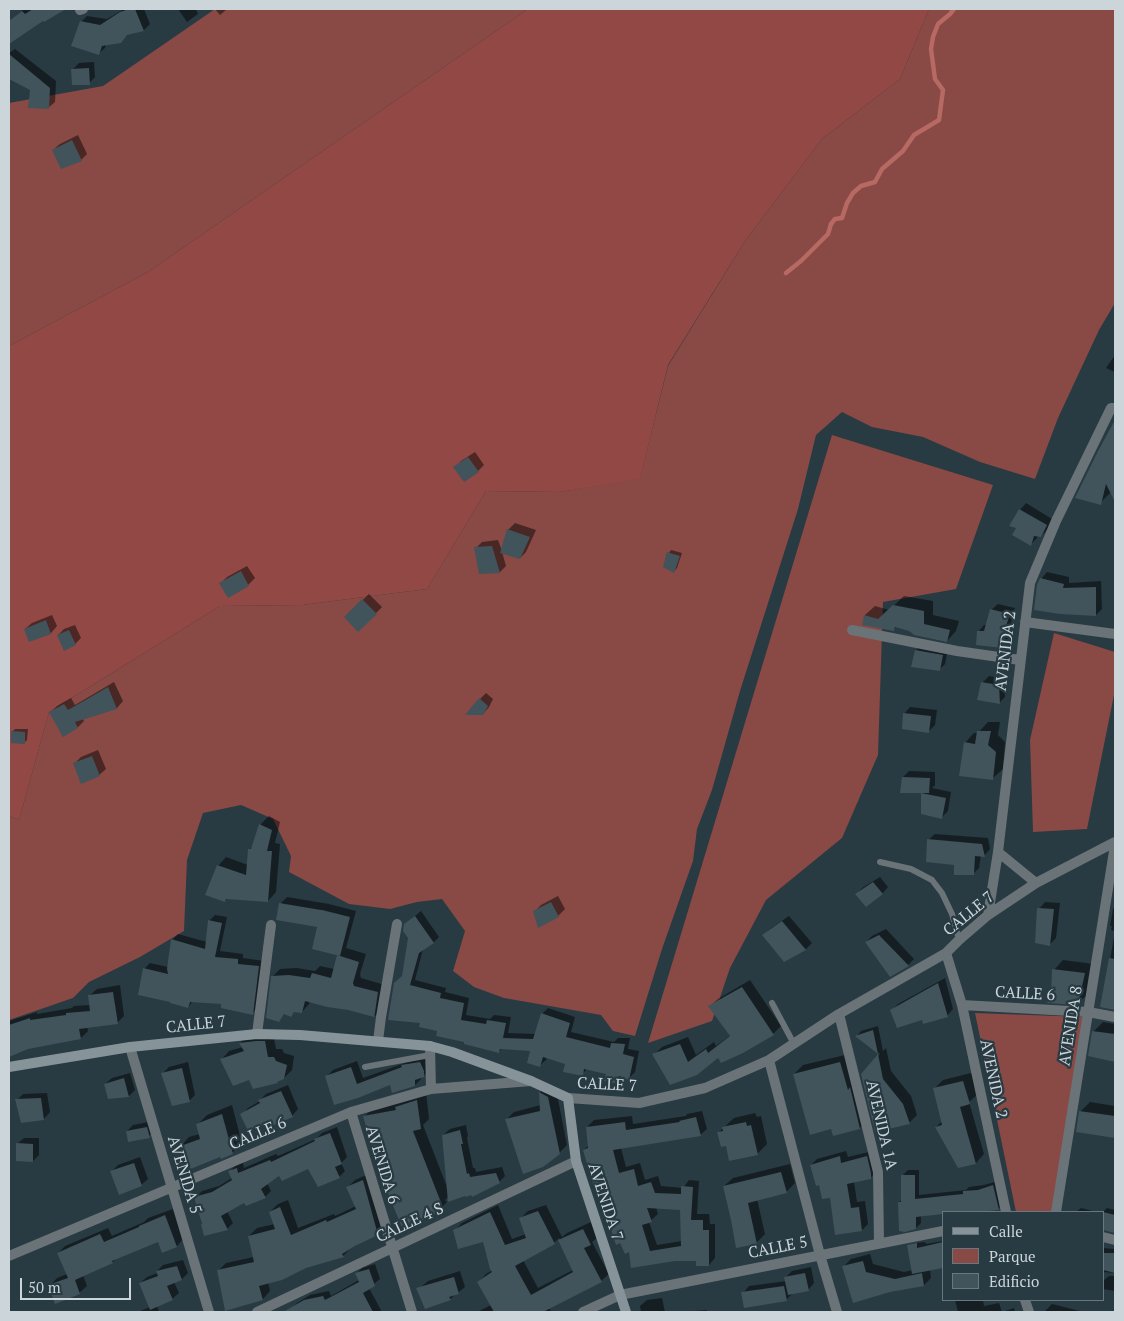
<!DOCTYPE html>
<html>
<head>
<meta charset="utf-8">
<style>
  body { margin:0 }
  #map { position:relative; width:1124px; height:1321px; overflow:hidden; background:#283a42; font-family:"PT Serif",serif }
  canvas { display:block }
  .frame { position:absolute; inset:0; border:10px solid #cbd5da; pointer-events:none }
  .legend { position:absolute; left:942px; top:1211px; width:162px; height:90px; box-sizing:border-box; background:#283a42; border:1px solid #69787f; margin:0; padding:6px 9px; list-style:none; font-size:15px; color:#cbd5da }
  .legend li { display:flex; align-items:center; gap:10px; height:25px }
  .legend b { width:25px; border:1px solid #69787f }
  .scale { position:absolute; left:20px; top:1278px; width:111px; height:22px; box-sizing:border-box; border:2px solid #cbd5da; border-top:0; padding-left:6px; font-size:15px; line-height:18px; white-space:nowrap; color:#cbd5da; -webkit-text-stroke:4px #283a42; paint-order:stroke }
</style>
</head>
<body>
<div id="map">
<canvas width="1124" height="1321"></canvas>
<div class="frame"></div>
<ul class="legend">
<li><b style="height:6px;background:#86949a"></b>Calle</li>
<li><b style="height:14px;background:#894945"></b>Parque</li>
<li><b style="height:14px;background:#41535b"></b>Edificio</li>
</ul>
<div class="scale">50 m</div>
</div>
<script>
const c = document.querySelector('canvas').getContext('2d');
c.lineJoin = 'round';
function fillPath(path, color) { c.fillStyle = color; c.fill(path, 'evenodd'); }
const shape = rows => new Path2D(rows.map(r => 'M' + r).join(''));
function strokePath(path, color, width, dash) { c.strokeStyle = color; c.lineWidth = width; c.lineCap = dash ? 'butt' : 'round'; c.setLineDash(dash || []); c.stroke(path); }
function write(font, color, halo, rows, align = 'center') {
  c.font = font + ' "PT Serif",serif'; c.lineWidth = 4.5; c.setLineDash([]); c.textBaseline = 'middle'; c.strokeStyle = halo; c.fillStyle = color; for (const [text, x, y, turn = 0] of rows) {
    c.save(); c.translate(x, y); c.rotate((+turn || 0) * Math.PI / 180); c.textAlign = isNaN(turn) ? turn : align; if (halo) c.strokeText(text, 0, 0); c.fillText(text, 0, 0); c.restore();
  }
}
const green = shape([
  [215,9,528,9,148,272,9,346,9,103,103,86],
  [929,9,1115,9,1115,303,1099,330,1058,418,1035,479,980,462,923,437,872,427,842,412,816,435,798,509,740,691,712,790,697,829,693,861,662,949,635,1036,613,1031,601,1015,504,998,474,987,453,971,465,931,442,899,417,902,390,909,349,904,289,872,291,856,273,819,241,805,203,813,187,860,184,931,140,957,89,982,73,998,9,1020,9,816,19,820,49,712,220,606,302,605,427,589,486,491,560,492,640,478,668,366,745,241,822,139,900,79],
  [832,435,993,485,956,589,883,602,878,755,842,838,766,900,730,968,712,1021,648,1043],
  [1054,633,1115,652,1115,690,1087,829,1033,832,1030,740],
  [975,1013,1085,1017,1053,1212,1016,1212]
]);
const forest = shape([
  [528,9,929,9,900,79,822,139,745,241,668,365,640,479,560,492,486,491,427,589,302,605,220,606,49,712,19,820,9,816,9,346,148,272]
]);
const shadow = shape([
  [24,9,64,9,44,20,43,19,16,38,9,27,9,22],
  [124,9,144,9,150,24,144,30,128,34,121,41,106,44,105,48,98,54,81,22,87,16,107,19],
  [178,9,196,9,198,14,187,22],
  [215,9,227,9,220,15],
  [15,49,56,81,55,102,48,108,31,89,9,78,9,53],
  [94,62,95,77,89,83,73,69,79,63],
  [78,135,87,154,81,160,53,150,60,144],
  [1115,355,1115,372,1106,368],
  [1115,423,1115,499,1111,492,1100,503,1099,451],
  [475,452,484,465,478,471,455,468,461,461],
  [1026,503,1052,519,1047,530,1041,536,1038,535,1037,538,1031,544,1018,528,1020,510],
  [515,523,536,530,526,552,520,558,502,552,506,566,500,572,480,573,476,548,482,542,498,540,502,551,508,530],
  [671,550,682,553,677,568,674,571,669,553],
  [247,566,255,578,248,585,228,596,221,583,227,577],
  [1047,572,1069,577,1069,583,1101,581,1102,609,1096,615,1041,579],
  [369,594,382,607,376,613,345,617],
  [904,596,933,601,933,615,959,621,956,631,947,641,897,626,893,630,864,624,865,615,875,606,889,610],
  [998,604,1015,608,1010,626,1012,626,1008,640,1002,647,978,632,984,625,987,625,991,610],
  [52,615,57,626,51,633,30,640,25,629,32,623],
  [75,625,81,638,75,644,58,635,64,629],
  [922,644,948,649,945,664,939,670,916,650],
  [989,676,1005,679,1005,697,999,703,982,683],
  [114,682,123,701,117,708,82,718,84,721,78,727,63,735,51,712,57,706,71,698,75,705],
  [486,693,493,699,489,707,483,714,480,699],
  [910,707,937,710,935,725,929,731,904,714],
  [988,722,1000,722,998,735,1005,742,1003,769,993,778,965,743,974,733,978,733],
  [15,729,28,729,27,740,24,743,12,732],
  [98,750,106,769,99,775,74,764,81,757],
  [909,771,935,772,935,785,932,788,951,792,948,811,942,817,922,813,922,792,903,777],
  [269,816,280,822,275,843,280,844,276,892,268,901,228,898,225,901,218,866,226,857,248,865,249,850,253,846,261,824],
  [935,834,988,838,990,849,984,856,981,855,979,868,973,874,955,864,928,840],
  [880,877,888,887,882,894,856,895,862,888],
  [558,896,565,909,558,916,539,926,534,912,541,905],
  [287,897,329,904,356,911,346,948,366,954,360,974,361,978,385,985,381,1010,375,1016,349,1009,310,1001,309,1004,302,1012,295,1011,291,1015,285,1013,278,1020,273,976,280,969,297,968,315,971,320,966,334,969,338,956,319,926,281,903],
  [1045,902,1060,903,1056,938,1050,944,1039,909],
  [1115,907,1115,1009,1102,1006,1115,931,1111,930,1112,926,1110,926,1113,909],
  [421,911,439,937,434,942,423,949,415,980,446,988,445,992,469,998,466,1015,490,1019,494,1015,511,1017,508,1033,536,1034,542,1014,548,1008,575,1017,571,1032,614,1042,618,1038,630,1038,628,1049,639,1051,635,1072,629,1078,624,1077,618,1083,607,1073,588,1068,582,1074,567,1063,547,1057,546,1060,540,1065,532,1050,502,1048,499,1052,466,1041,438,1030,422,1021,403,976,409,938,405,925],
  [215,915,227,917,220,951,243,954,243,958,264,961,258,1007,252,1013,223,1003,193,1001,188,1007,144,969,150,963,168,967,172,940,178,934,207,942,209,921],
  [789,916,812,943,806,949,764,935,770,929],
  [886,929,914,959,908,965,891,975,866,942,872,936],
  [1063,960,1094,964,1088,994,1078,1003,1052,996,1054,970],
  [945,978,953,1009,947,1016,923,1018,892,1010,898,1004],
  [750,980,781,1026,773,1034,718,1057,697,1074,654,1055,662,1047,688,1037,696,1055,714,1042,716,1046,731,1035,710,1006,718,999],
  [120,985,124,1016,117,1023,87,1027,88,1031,81,1038,28,1047,9,1055,9,1021,37,1012,37,1014,72,1008,74,1006,90,1005,89,996,97,989],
  [1103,1022,1115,1024,1115,1061,1090,1055,1093,1032],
  [878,1026,883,1051,886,1048,891,1071,911,1096,917,1115,909,1123,862,1074,880,1054,857,1036,861,1031],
  [273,1033,276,1049,282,1049,284,1053,294,1056,292,1070,284,1078,277,1082,221,1060,229,1051,243,1047,240,1043,248,1035],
  [849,1054,868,1119,860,1128,832,1128,794,1074,803,1065],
  [426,1056,430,1070,423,1076,421,1077,421,1079,415,1085,391,1083,358,1097,327,1076,333,1070,357,1061,363,1078,405,1063,409,1060],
  [188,1062,195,1095,189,1101,162,1074,169,1067],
  [130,1073,135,1090,129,1096,109,1098,105,1084,112,1078],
  [971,1073,978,1094,969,1102,984,1154,976,1163,959,1166,936,1127,942,1121,935,1088,943,1080],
  [288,1085,298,1109,292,1116,270,1121,242,1115,248,1108,260,1101,260,1100,266,1094],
  [547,1085,556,1089,567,1145,559,1153,506,1120,514,1112,541,1105,540,1092],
  [426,1092,429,1119,423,1125,447,1187,443,1135,450,1129,466,1125,468,1136,467,1138,473,1168,475,1168,476,1172,502,1167,505,1176,499,1182,472,1195,472,1193,466,1196,466,1194,449,1201,449,1196,445,1200,447,1202,438,1211,403,1228,379,1169,365,1116,374,1107,401,1102,405,1098],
  [435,1201,438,1210,436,1210,433,1202],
  [47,1093,50,1112,44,1119,17,1100,23,1094],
  [1090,1102,1115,1106,1115,1137,1077,1131,1080,1112],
  [232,1105,242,1143,232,1153,221,1156,180,1147,189,1137,200,1134,197,1125,207,1115],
  [702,1111,707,1129,700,1135,621,1148,626,1167,640,1163,645,1180,658,1176,661,1186,683,1188,689,1180,699,1181,697,1214,709,1214,710,1224,715,1224,715,1258,709,1265,697,1259,630,1250,607,1216,616,1209,609,1186,584,1150,589,1145,587,1127,594,1120,632,1116,633,1124,686,1116,687,1114],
  [656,1207,681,1209,682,1241,657,1245,649,1222,658,1214],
  [755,1113,757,1117,761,1116,767,1144,757,1154,726,1145,719,1132,734,1118],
  [153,1121,155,1130,149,1136,127,1131,133,1125],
  [337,1127,347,1157,341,1163,345,1171,339,1177,308,1167,279,1174,267,1183,271,1191,265,1197,245,1201,227,1211,233,1223,227,1229,202,1225,196,1197,202,1191,219,1186,232,1178,229,1172,235,1166,243,1162,244,1168,276,1154,278,1156,316,1139,322,1133],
  [24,1138,39,1138,39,1155,33,1161,17,1144],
  [846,1151,848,1157,873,1151,877,1171,871,1177,854,1182,857,1202,865,1201,868,1224,862,1230,836,1234,831,1196,820,1184,811,1165,817,1159],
  [140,1157,148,1179,141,1185,112,1171,118,1165],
  [790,1164,795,1183,786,1192,757,1199,765,1234,756,1243,724,1186,733,1178],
  [908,1170,919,1170,919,1195,966,1190,969,1187,984,1185,998,1181,1003,1204,998,1209,966,1212,943,1212,921,1215,921,1223,916,1228,899,1202,903,1199,902,1176],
  [371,1173,385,1226,377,1234,351,1248,343,1256,305,1267,268,1282,270,1291,263,1299,218,1271,226,1263,254,1257,249,1236,257,1228,275,1224,270,1212,278,1204,288,1200,298,1228,334,1214,335,1216,356,1206,348,1187,355,1180],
  [498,1205,512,1239,526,1234,520,1219,528,1211,546,1205,562,1237,567,1233,591,1222,598,1237,592,1242,609,1274,601,1281,549,1308,551,1311,550,1312,477,1312,491,1305,479,1282,486,1274,493,1270,484,1241,454,1231,462,1223],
  [559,1238,573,1270,538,1288,523,1260,554,1243],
  [1081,1208,1097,1212,1076,1212],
  [1107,1208,1115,1210,1115,1232,1103,1229,1103,1212],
  [173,1209,184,1238,177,1246,162,1251,158,1240,117,1258,113,1262,83,1275,87,1286,79,1293,50,1286,57,1278,67,1274,58,1253,65,1246,108,1228,112,1236,144,1222,148,1218],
  [943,1241,943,1267,930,1270,931,1278,924,1285,887,1292,843,1267,851,1259,870,1254,873,1264,904,1272,913,1270,916,1243,925,1242,926,1244],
  [1103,1248,1115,1249,1115,1273,1103,1272],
  [183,1260,188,1273,182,1279,174,1282,179,1293,172,1299,157,1306,159,1312,138,1312,150,1307,140,1283,147,1277,158,1273,157,1271,163,1265],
  [375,1264,380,1279,369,1288,382,1312,292,1312,296,1311,292,1308,297,1303,310,1295,329,1291,331,1296,359,1280,356,1274,362,1268],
  [811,1267,814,1283,808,1290,792,1294,786,1300,743,1293,749,1286,787,1281,786,1277,792,1271],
  [460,1271,465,1287,450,1299,421,1287,428,1281],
  [1109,1276,1115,1276,1115,1291,1103,1289,1103,1281],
  [662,1298,665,1312,641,1312,640,1306,647,1300],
  [955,1300,983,1300,984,1306,999,1303,1002,1312,1014,1308,1015,1312,958,1312],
  [1052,1304,1080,1311,1079,1312,1045,1312,1046,1310],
  [707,1310,707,1312,693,1312,694,1311]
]);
const stream = shape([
  [786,273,801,261,828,234,831,224,835,219,842,218,847,203,853,193,861,186,875,182,882,169,903,151,914,135,939,120,943,90,935,79,931,49,933,37,938,24,950,14,954,9]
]);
const building = shape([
  [33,9,66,9,44,22,43,21,9,44,9,21,22,11,25,14],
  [129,9,135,9,144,31,127,35,121,43,102,46,99,55,71,46,80,21,100,25,120,12],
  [9,54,50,88,49,109,28,108,30,90,9,79],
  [89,68,90,85,72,85,71,69],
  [72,140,82,161,61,169,52,150],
  [1115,420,1115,502,1106,484,1101,505,1075,498,1098,451],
  [468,457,479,472,464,482,453,467],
  [1019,509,1047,525,1041,537,1034,536,1031,546,1012,535,1016,528,1009,526],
  [507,529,530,537,520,559,500,553],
  [492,546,500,573,479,574,474,547],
  [667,552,680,556,674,573,663,567],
  [241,571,249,586,228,598,219,583],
  [1040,578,1064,584,1063,588,1096,587,1096,616,1060,614,1034,610,1037,585],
  [362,599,377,614,358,632,344,617],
  [893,605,924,611,924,624,950,630,947,642,914,635,909,631,895,627,894,631,862,625,864,615,878,619],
  [990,609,1010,614,1004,632,1006,632,1002,648,976,645,977,631,984,631],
  [46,620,51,634,29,642,24,629],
  [69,630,76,645,64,651,57,635],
  [915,650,943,655,940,671,911,667],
  [981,682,999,685,1000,704,977,700],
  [108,687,117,709,75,722,78,728,63,737,49,712,64,704,68,710],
  [479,698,488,706,483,715,465,715],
  [903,713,931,716,929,733,902,729],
  [11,731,25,732,25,744,11,743],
  [977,731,991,731,988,745,996,752,993,780,959,776,964,742,975,744],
  [92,756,100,776,81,784,73,763],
  [902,777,930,778,929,793,900,793],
  [921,793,946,798,942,819,921,814],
  [259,824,272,830,267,851,272,851,268,902,226,899,225,902,205,895,217,865,246,875,248,849,251,849],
  [927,839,982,844,985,857,975,856,974,875,954,875,954,865,926,862],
  [873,882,883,894,866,907,855,894],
  [551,902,559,917,538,928,533,911],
  [279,903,321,910,322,910,350,917,340,956,312,949,317,927,276,920],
  [1037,908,1054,909,1050,946,1035,943],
  [415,916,434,943,419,953,410,985,441,993,440,998,464,1003,461,1020,486,1024,487,1020,506,1023,503,1038,533,1039,541,1013,570,1023,566,1037,610,1048,611,1043,625,1044,623,1054,634,1057,629,1080,619,1076,618,1084,604,1081,606,1074,584,1069,583,1076,563,1072,565,1064,543,1057,540,1067,527,1063,530,1051,500,1049,499,1053,464,1044,464,1042,436,1036,437,1031,419,1027,420,1023,388,1020,394,983,402,976,408,938,403,931,404,924],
  [208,920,222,923,215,957,238,959,238,964,259,966,253,1015,221,1008,221,1004,190,1002,188,1008,170,1003,170,1002,138,995,143,968,168,974,167,969,171,939,205,949],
  [782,921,806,950,784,962,762,935],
  [879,935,909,966,890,977,865,942],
  [337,955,359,962,353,983,354,986,378,992,374,1019,374,1017,348,1010,327,1007,305,1001,302,1013,294,1012,291,1017,284,1014,279,1022,266,1018,271,976,289,975,310,978,312,973,331,978],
  [1109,958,1115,959,1115,1010,1100,1007],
  [1052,969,1085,973,1078,1005,1047,1003,1051,996],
  [938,983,948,1017,923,1024,922,1020,897,1028,890,1010],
  [742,987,774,1035,743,1053,721,1063,718,1058,697,1075,670,1085,652,1054,680,1044,688,1062,706,1049,708,1053,730,1036,708,1006],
  [113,992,118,1024,79,1029,81,1039,28,1049,9,1057,9,1025,30,1018,30,1020,66,1015,66,1013,90,1011,88,995],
  [873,1030,878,1054,855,1036],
  [1092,1031,1115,1034,1115,1062,1088,1056],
  [256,1041,265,1041,268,1057,274,1057,276,1061,287,1065,284,1079,277,1082,278,1083,253,1089,249,1080,233,1086,220,1059,244,1051,239,1043],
  [878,1054,883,1079,903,1104,910,1124,875,1132,861,1074],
  [420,1062,424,1071,424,1077,415,1080,415,1086,392,1093,390,1085,358,1098,334,1105,325,1076,351,1067,357,1084,402,1067,401,1065],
  [840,1062,848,1090,850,1087,860,1129,833,1136,831,1129,810,1135,793,1074],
  [182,1068,190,1102,172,1106,161,1073],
  [124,1078,129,1097,108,1099,104,1084],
  [963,1081,970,1104,960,1107,976,1164,958,1168,935,1127,942,1125,933,1088],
  [281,1091,293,1117,271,1126,269,1123,248,1131,240,1114,260,1103,258,1100],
  [539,1092,548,1097,560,1154,543,1167,523,1174,505,1119,540,1111],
  [41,1098,44,1120,21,1123,15,1099],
  [417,1100,421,1129,413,1131,442,1205,436,1207,438,1212,403,1230,378,1169,363,1116,396,1110,395,1107],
  [1079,1111,1115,1116,1115,1138,1076,1132],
  [222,1114,233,1154,221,1159,220,1157,188,1170,178,1147,200,1139,196,1124],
  [696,1117,701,1136,613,1150,619,1173,634,1169,638,1186,651,1182,655,1193,681,1194,681,1186,693,1187,691,1220,703,1220,703,1230,709,1230,709,1266,696,1266,696,1261,675,1261,631,1268,629,1252,625,1254,620,1243,616,1245,606,1215,616,1212,608,1187,595,1191,583,1150,588,1148,586,1127,625,1122,626,1130,680,1122,679,1121],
  [647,1208,680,1210,681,1246,650,1251,642,1225,652,1222],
  [746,1122,747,1126,751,1125,758,1155,729,1161,726,1146,721,1147,717,1132,723,1131,722,1127],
  [147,1127,150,1138,128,1142,126,1131],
  [460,1130,463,1144,461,1144,467,1174,469,1173,470,1177,496,1173,500,1183,472,1197,471,1195,466,1197,465,1196,448,1202,442,1135],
  [330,1133,342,1164,335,1167,340,1178,318,1187,308,1169,282,1181,279,1176,261,1189,266,1198,246,1206,244,1203,221,1216,228,1230,204,1236,201,1224,202,1224,194,1197,212,1192,232,1180,228,1171,237,1168,238,1173,270,1160,271,1162,315,1141,314,1139],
  [16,1143,33,1144,33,1162,16,1161],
  [840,1156,841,1163,867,1156,871,1173,871,1179,847,1184,851,1208,859,1207,862,1231,835,1235,830,1198,822,1199,819,1185,816,1186,810,1165],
  [134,1163,142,1186,119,1195,110,1171],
  [781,1172,787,1193,748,1203,757,1244,736,1248,731,1220,723,1186],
  [901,1175,915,1175,915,1199,963,1194,963,1191,978,1190,993,1185,999,1210,977,1212,943,1212,943,1214,916,1217,916,1229,905,1232,899,1231,898,1202,901,1202],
  [363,1180,378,1235,355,1246,342,1254,344,1257,306,1268,282,1280,259,1286,263,1300,225,1311,217,1270,254,1262,248,1236,275,1229,269,1212,280,1207,291,1235,326,1220,327,1222,356,1209,346,1187],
  [538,1211,555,1244,515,1266,531,1295,573,1272,558,1240,583,1229,591,1245,584,1248,602,1282,543,1312,494,1312,477,1282,492,1272,490,1269,483,1242,458,1249,453,1230,490,1212,505,1245,526,1238,519,1218],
  [1103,1212,1115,1215,1115,1233,1103,1230],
  [165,1215,177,1247,162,1253,158,1242,112,1261,113,1263,75,1280,80,1294,55,1304,48,1285,68,1278,57,1253,100,1234,104,1242,139,1227,139,1226],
  [943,1242,943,1268,912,1274,907,1245,917,1243,917,1248],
  [1103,1253,1115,1253,1115,1273,1103,1270],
  [863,1261,866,1272,895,1279,922,1273,924,1286,890,1292,853,1303,842,1266],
  [177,1266,182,1280,167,1286,173,1300,150,1310,139,1283,158,1276,156,1271],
  [369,1269,375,1286,363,1293,373,1312,283,1312,304,1300,323,1296,325,1300,359,1282,355,1273],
  [805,1273,809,1291,788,1295,784,1277],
  [454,1277,459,1294,449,1297,451,1300,425,1309,416,1288],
  [784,1286,787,1301,744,1308,741,1292]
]);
const lane = shape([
  [880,862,911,869,932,880,942,893,952,914,959,940],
  [772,1003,794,1044],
  [365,1067,430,1055]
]);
const street = shape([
  [80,10,83,9],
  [1025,622,1115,634],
  [852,630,957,651,1020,660],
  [998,852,1036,883],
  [988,915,998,852,1030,583,1056,521,1111,408,1115,408],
  [946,953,962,1005,1006,1212],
  [962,1005,1088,1012,1115,1017],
  [839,1014,878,1172,879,1243],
  [257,1034,271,925],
  [378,1041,381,1017,397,924],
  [430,1046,431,1089],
  [130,1047,209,1312],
  [769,1060,820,1255,837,1312],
  [568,1098,639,1103,705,1088,769,1060,839,1014,946,953,959,940,988,915,1036,883,1115,842],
  [351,1112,412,1312],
  [1056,1212,1115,845],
  [1103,1237,1115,1240],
  [9,1256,351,1112,431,1089,531,1081],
  [1025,1300,1029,1312],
  [257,1312,576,1161],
  [583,1312,620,1295,943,1231]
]);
const secondary = shape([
  [9,1067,130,1047,257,1034,300,1035,430,1046,452,1052,531,1081,568,1098,576,1161,626,1312]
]);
const streetNames = [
  ["AVENIDA 2",1006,651,-83],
  ["CALLE 7",969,914,-39],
  ["CALLE 6",1025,994,3],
  ["CALLE 7",196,1025,-6],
  ["AVENIDA 8",1071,1026,-81],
  ["AVENIDA 2",993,1079,78],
  ["CALLE 7",607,1085,3],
  ["AVENIDA 1A",881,1125,77],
  ["CALLE 6",258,1134,-23],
  ["AVENIDA 6",382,1165,73],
  ["AVENIDA 5",184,1175,73],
  ["AVENIDA 7",605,1202,72],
  ["CALLE 4 S",410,1223,-25],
  ["CALLE 5",778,1248,-11]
];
fillPath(green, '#894945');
fillPath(forest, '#924844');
fillPath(shadow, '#0007');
strokePath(stream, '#b76963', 4.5);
fillPath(building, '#41535b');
strokePath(lane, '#6a7377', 6);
strokePath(street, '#6a7377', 10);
strokePath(secondary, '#86949a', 10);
write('16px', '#cbd5da', '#283a42', streetNames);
</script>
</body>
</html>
